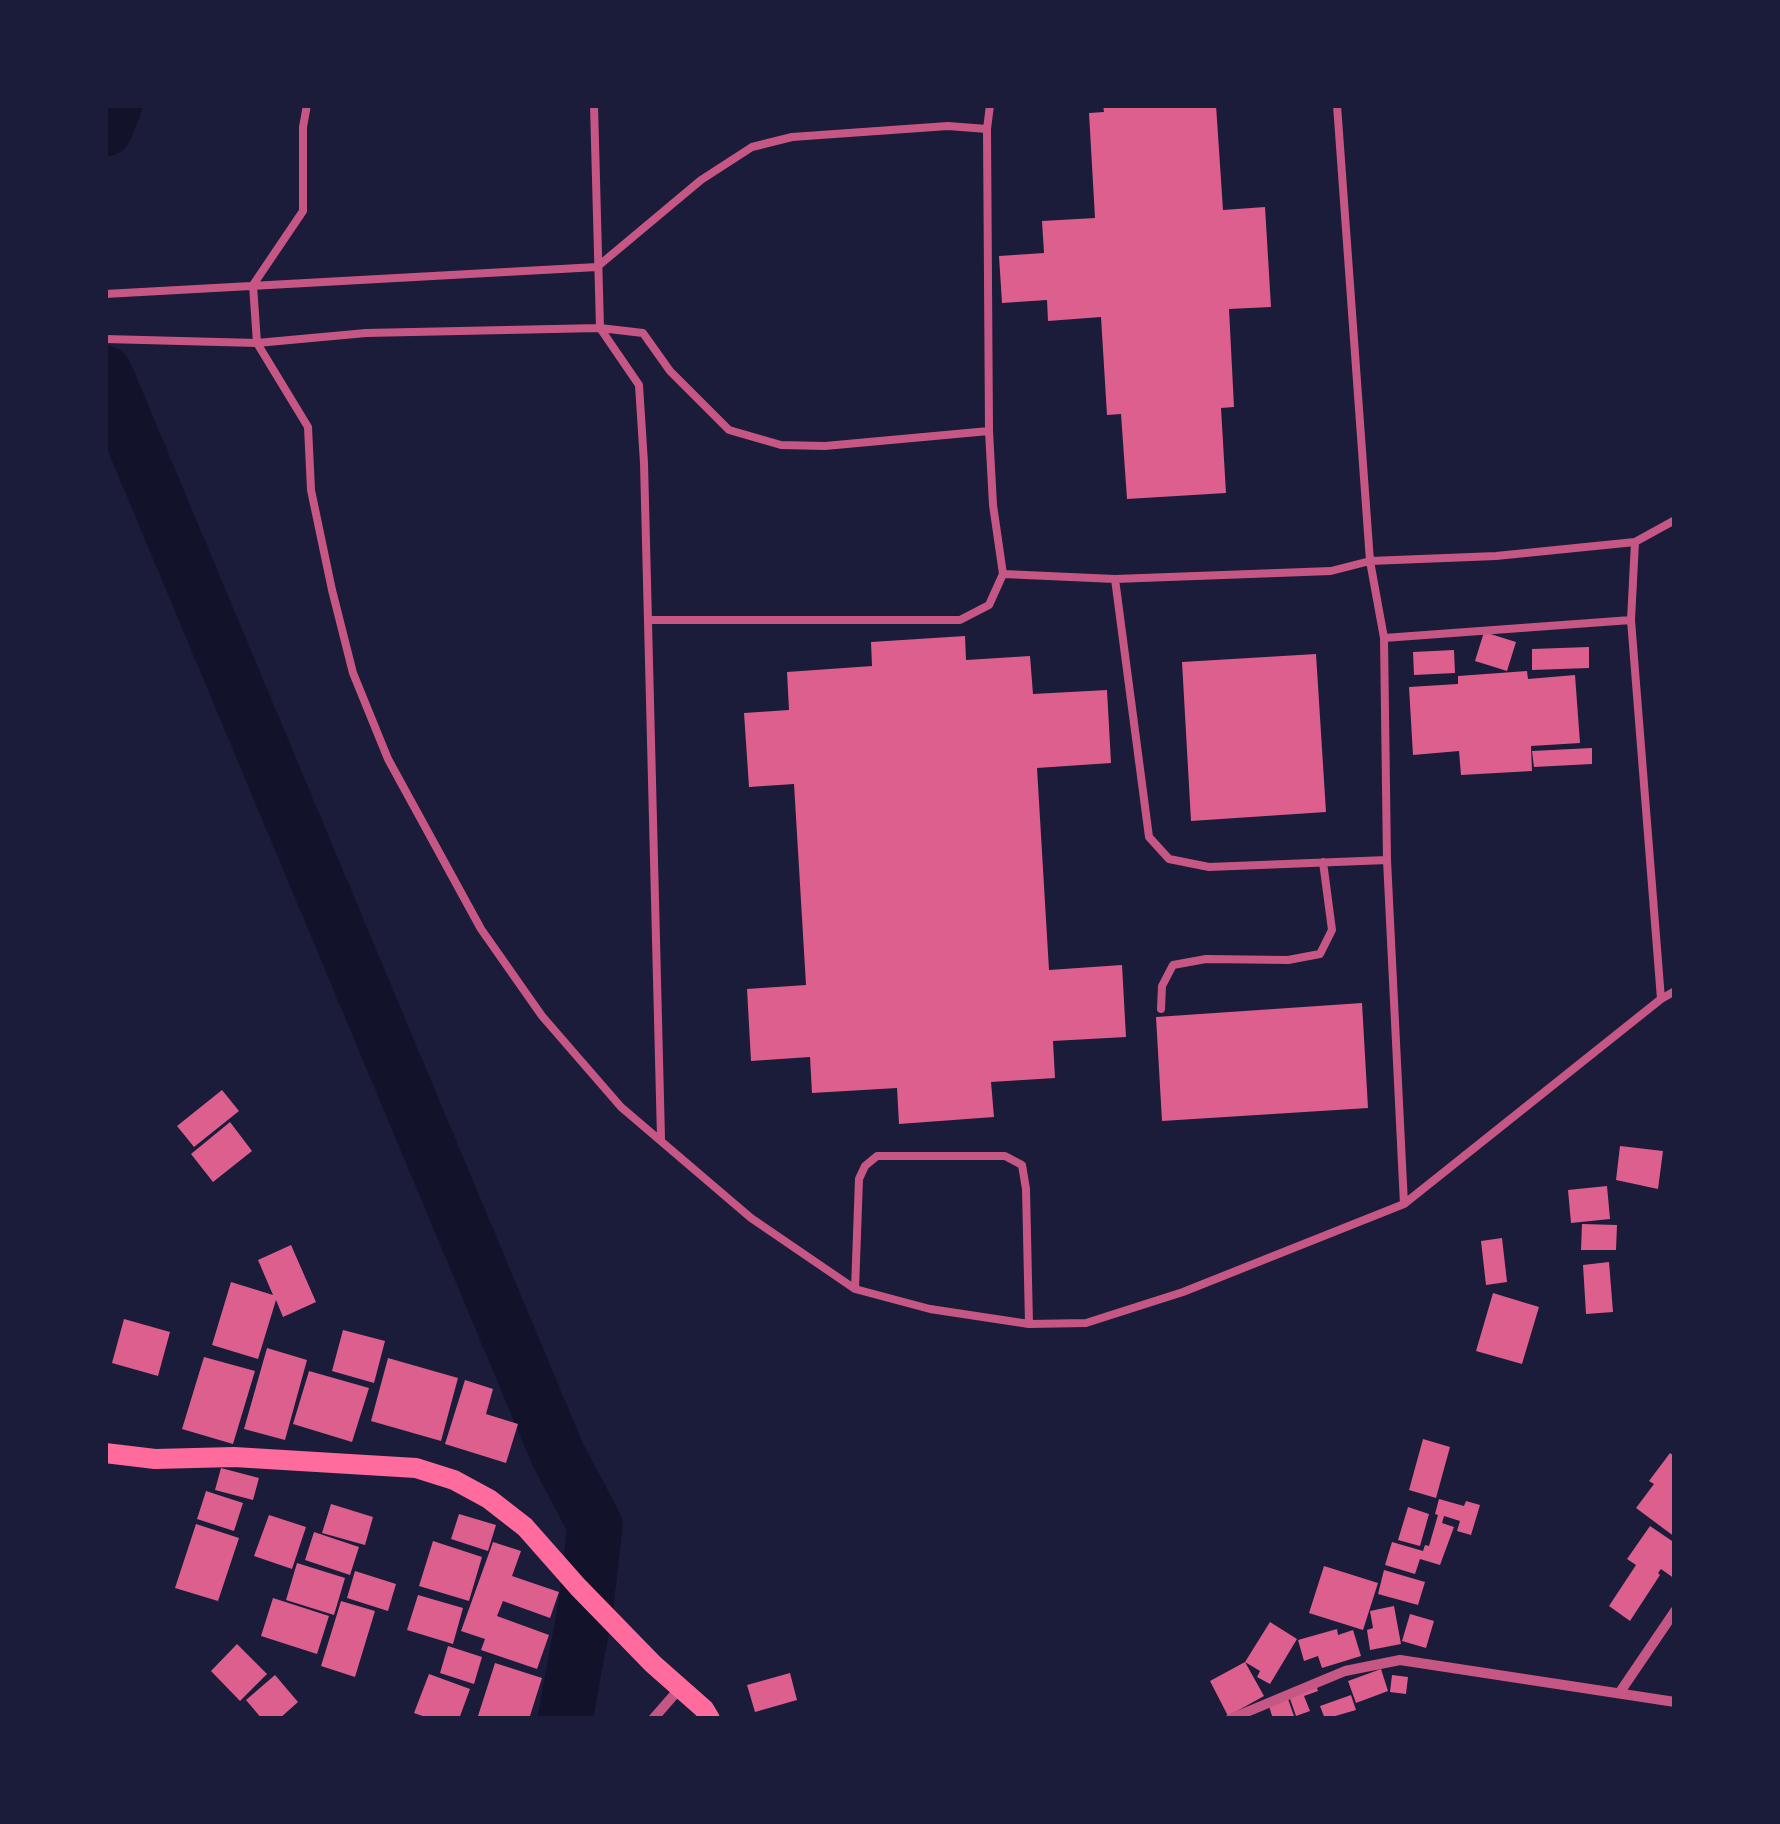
<!DOCTYPE html>
<html>
<head>
<meta charset="utf-8">
<style>
  body { margin:0 }
  #map { position:relative; width:1780px; height:1824px; overflow:hidden; background:#1b1b3a; font-family:"Public Sans",sans-serif }
  canvas { display:block }
  .frame { position:absolute; inset:0; border:108px solid #1b1b3a; pointer-events:none }
</style>
</head>
<body>
<div id="map">
<canvas width="1780" height="1824"></canvas>
<div class="frame"></div>
</div>
<script>
const c = document.querySelector('canvas').getContext('2d');
c.lineJoin = 'round';
const shape = rows => new Path2D(rows.map(r => 'M' + r).join(''));
function strokePath(path, color, width, dash) { c.strokeStyle = color; c.lineWidth = width; c.lineCap = dash ? 'butt' : 'round'; c.setLineDash(dash || []); c.stroke(path); }
function fillPath(path, color) { c.fillStyle = color; c.fill(path, 'evenodd'); }
const river = shape([
  [105,129,115,105],
  [105,373,558,1455,595,1525,586,1605,565,1719]
]);
const building = shape([
  [1103,105,1216,105,1223,210,1265,207,1271,307,1229,309,1234,407,1221,408,1226,493,1127,499,1121,414,1107,415,1101,317,1048,321,1047,300,1002,303,999,256,1044,253,1042,221,1095,218,1089,113,1104,112],
  [1484,632,1516,642,1507,671,1475,661],
  [965,636,966,660,1030,656,1033,694,1107,690,1111,763,1037,768,1049,970,1122,965,1126,1037,1053,1041,1055,1078,991,1082,994,1117,899,1124,897,1088,812,1093,810,1057,751,1061,747,989,806,985,794,784,749,787,744,713,789,710,787,672,872,666,871,642],
  [1589,647,1589,668,1532,670,1532,649],
  [1454,650,1455,673,1414,675,1413,652],
  [1316,654,1326,812,1191,821,1182,662],
  [1527,671,1528,679,1575,675,1580,743,1531,746,1532,771,1461,775,1459,751,1413,755,1409,687,1458,684,1458,676],
  [1592,748,1592,764,1534,767,1532,751],
  [1362,1003,1368,1108,1162,1121,1156,1017],
  [222,1090,239,1111,194,1147,177,1126],
  [230,1122,252,1151,213,1182,191,1154],
  [1620,1146,1663,1151,1658,1189,1616,1180],
  [1607,1186,1610,1219,1571,1223,1568,1190],
  [1582,1224,1617,1225,1616,1250,1581,1250],
  [1502,1238,1507,1282,1486,1285,1481,1241],
  [291,1245,316,1302,283,1317,276,1300,258,1359,212,1345,231,1282,273,1295,258,1260],
  [1609,1262,1613,1312,1586,1314,1583,1265],
  [1493,1293,1539,1307,1522,1364,1476,1351],
  [124,1319,170,1332,158,1376,112,1363],
  [343,1330,385,1341,374,1383,332,1371],
  [267,1348,307,1360,285,1440,244,1429],
  [204,1357,255,1371,233,1444,182,1429],
  [388,1358,458,1378,441,1441,371,1421],
  [309,1371,369,1388,352,1442,293,1424],
  [465,1380,493,1389,486,1414,518,1424,506,1463,445,1444],
  [1423,1439,1450,1447,1436,1498,1409,1490],
  [1670,1453,1675,1457,1675,1537,1636,1508,1654,1484,1649,1481],
  [221,1468,259,1478,253,1500,215,1490],
  [206,1491,243,1503,234,1531,197,1519],
  [1439,1499,1464,1506,1466,1501,1480,1505,1471,1535,1457,1531,1460,1521,1444,1516,1442,1523,1454,1527,1440,1565,1420,1559,1415,1574,1385,1565,1392,1542,1423,1551,1425,1545,1429,1546,1438,1515,1435,1514],
  [331,1504,373,1517,365,1545,322,1533],
  [1408,1507,1429,1514,1420,1546,1398,1540],
  [459,1514,496,1525,488,1551,451,1539],
  [269,1515,306,1527,292,1569,254,1556],
  [196,1524,239,1538,218,1601,175,1588],
  [1650,1526,1675,1543,1675,1579,1661,1569,1658,1573,1660,1575,1630,1621,1609,1606,1636,1565,1627,1559],
  [314,1532,359,1547,350,1575,305,1560],
  [433,1541,482,1557,469,1601,419,1586],
  [493,1542,521,1551,512,1576,559,1592,550,1618,503,1601,497,1616,549,1635,537,1669,481,1650,485,1639,461,1631],
  [297,1563,345,1578,334,1615,286,1600],
  [1324,1566,1378,1583,1363,1630,1309,1613],
  [1384,1570,1425,1582,1418,1605,1378,1594],
  [355,1571,396,1584,388,1611,347,1598],
  [418,1595,463,1608,453,1644,407,1630],
  [273,1598,329,1616,317,1654,261,1636],
  [341,1601,375,1611,355,1677,321,1666],
  [1394,1606,1401,1644,1370,1650,1367,1630,1373,1628,1370,1611],
  [1410,1614,1434,1621,1426,1648,1402,1641],
  [1270,1622,1297,1639,1270,1684,1257,1677,1260,1671,1245,1662],
  [1337,1629,1338,1635,1353,1630,1361,1656,1322,1668,1318,1656,1304,1661,1298,1640],
  [237,1644,267,1674,240,1701,211,1671],
  [448,1646,482,1657,474,1684,440,1673],
  [1245,1662,1264,1696,1228,1716,1210,1681],
  [495,1663,542,1678,529,1719,477,1719],
  [1381,1669,1388,1691,1356,1703,1348,1681],
  [790,1673,797,1700,755,1712,747,1685],
  [429,1674,470,1689,459,1719,431,1719,414,1713],
  [275,1675,298,1702,279,1719,262,1719,246,1700],
  [1392,1675,1408,1677,1406,1694,1390,1692],
  [1316,1685,1318,1691,1304,1696,1310,1711,1296,1716,1289,1696],
  [1351,1695,1356,1710,1325,1719,1320,1706],
  [1288,1699,1294,1716,1273,1719,1269,1706]
]);
const service = shape([
  [307,105,303,127,303,211,253,285,257,343,308,427,311,490,332,590,353,673,388,759,481,929,542,1016,621,1107,751,1218,855,1289,930,1309,1029,1324,1086,1323,1183,1292,1404,1204,1661,999,1675,991],
  [594,105,600,328,639,385,644,463,661,1138],
  [1337,105,1370,561,1384,638,1387,860,1404,1204],
  [105,294,597,267,701,180,752,147,792,137,948,126,987,129],
  [105,339,257,343,366,333,600,328,643,333,670,371,729,430,781,445,825,446,989,431,993,505,1003,574,1115,579,1331,571,1370,561,1496,556,1635,542,1675,520],
  [989,431,987,129,990,105],
  [1635,542,1631,620,1661,999],
  [1115,579,1149,837,1169,859,1209,867,1387,860],
  [648,620,960,620,989,605,1003,574],
  [1384,638,1631,620],
  [1161,1009,1162,986,1173,965,1206,959,1288,960,1320,954,1332,930,1323,862],
  [855,1289,859,1179,865,1166,877,1156,1005,1156,1022,1165,1026,1189,1029,1324]
]);
const minor = shape([
  [1620,1692,1675,1611],
  [653,1719,680,1688],
  [1230,1719,1345,1671,1400,1660,1675,1702]
]);
const secondary = shape([
  [105,1453,155,1459,234,1457,416,1468,454,1480,489,1499,525,1527,578,1587,653,1664,704,1709,710,1719]
]);
strokePath(river, '#12122b', 55);
fillPath(building, '#dd5f8e');
strokePath(service, '#c65784', 8);
strokePath(minor, '#c65784', 10);
strokePath(secondary, '#ff6b9d', 20);
</script>
</body>
</html>
